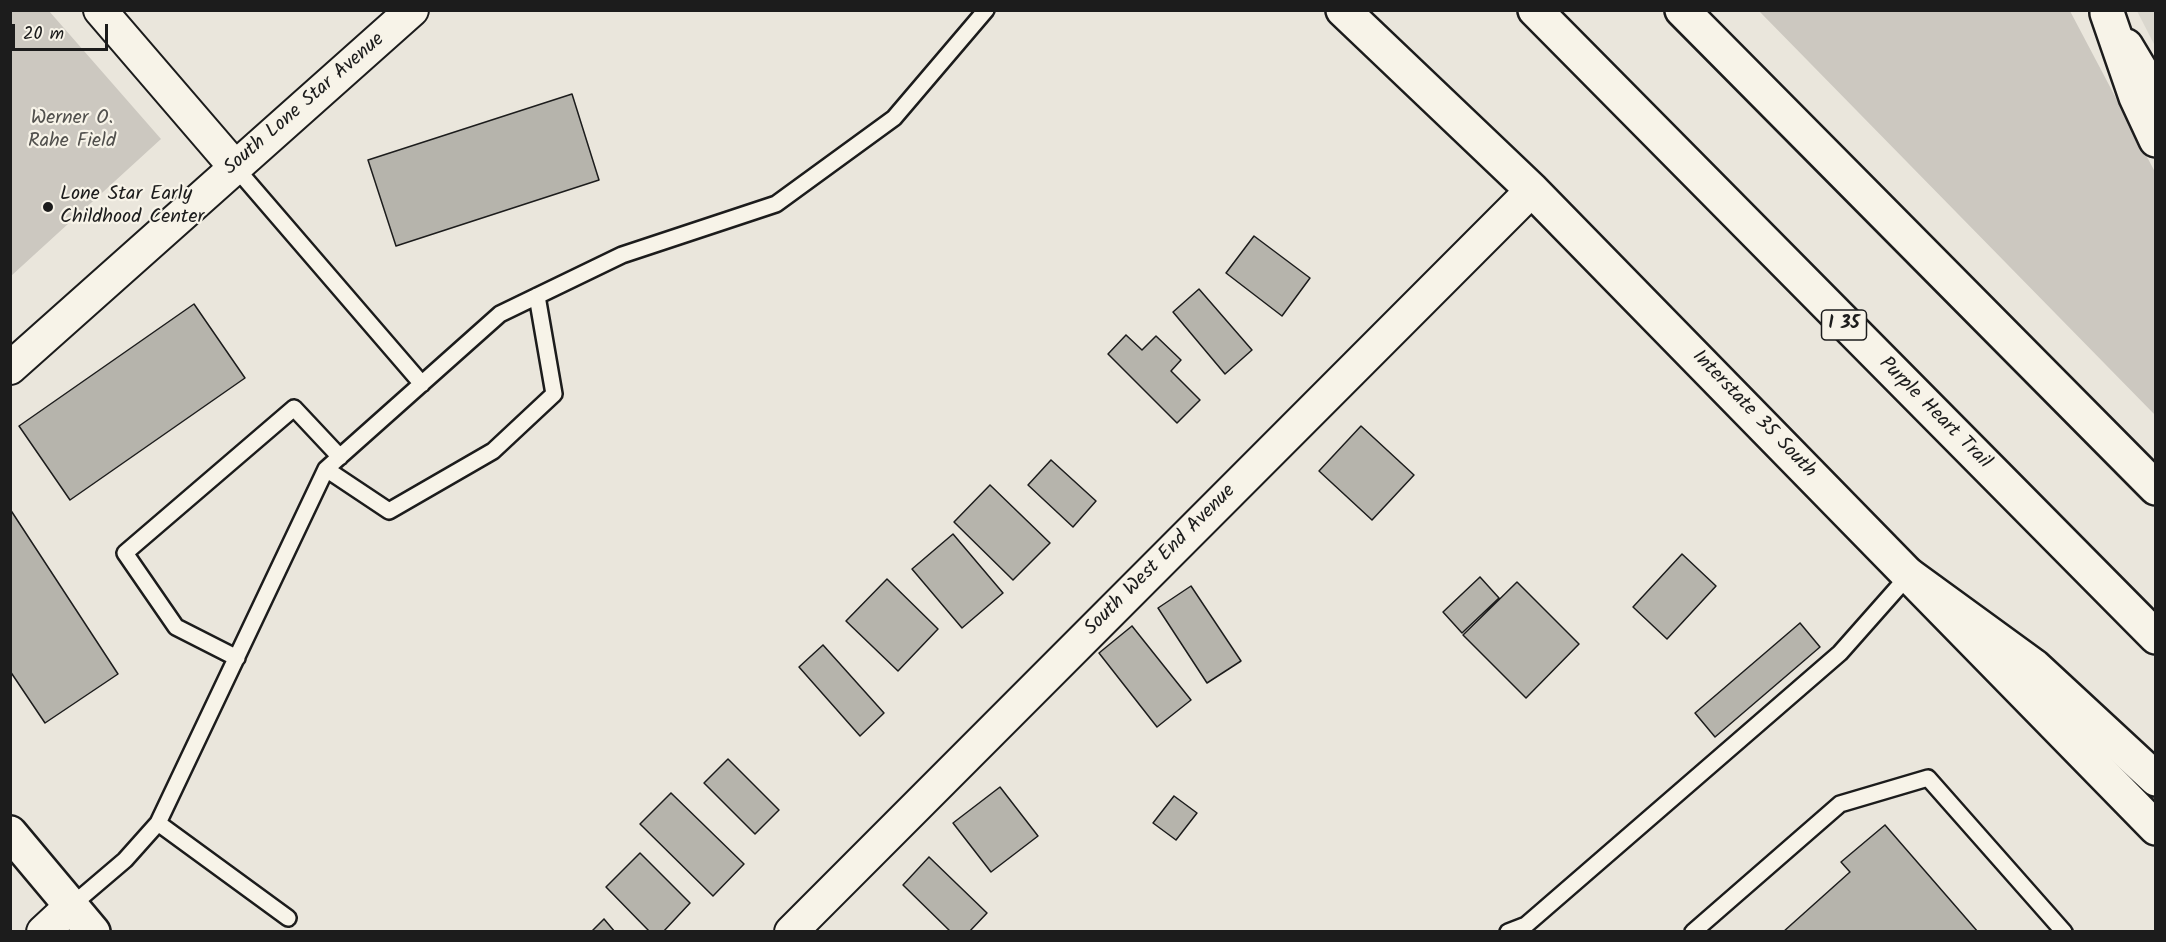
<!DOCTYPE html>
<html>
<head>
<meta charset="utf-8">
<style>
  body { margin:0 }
  #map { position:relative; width:2166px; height:942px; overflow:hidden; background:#eae6dc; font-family:Kalam,sans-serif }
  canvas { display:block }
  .frame { position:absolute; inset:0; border:12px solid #1c1c1c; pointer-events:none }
  .scale { position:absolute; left:12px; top:24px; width:96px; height:27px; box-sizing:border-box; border:3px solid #1c1c1c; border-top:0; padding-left:8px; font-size:18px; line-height:21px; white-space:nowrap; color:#1c1c1c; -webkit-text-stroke:4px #f7f3e8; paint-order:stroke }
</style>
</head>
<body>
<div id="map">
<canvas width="2166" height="942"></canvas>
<div class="frame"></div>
<div class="scale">20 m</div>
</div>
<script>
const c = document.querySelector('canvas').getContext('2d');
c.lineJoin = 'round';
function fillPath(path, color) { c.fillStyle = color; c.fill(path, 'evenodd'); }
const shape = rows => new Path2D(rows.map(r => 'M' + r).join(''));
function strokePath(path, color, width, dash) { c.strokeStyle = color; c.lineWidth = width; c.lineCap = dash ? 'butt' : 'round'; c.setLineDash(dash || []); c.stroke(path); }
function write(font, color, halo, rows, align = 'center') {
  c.font = font + ' Kalam,sans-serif'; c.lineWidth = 4.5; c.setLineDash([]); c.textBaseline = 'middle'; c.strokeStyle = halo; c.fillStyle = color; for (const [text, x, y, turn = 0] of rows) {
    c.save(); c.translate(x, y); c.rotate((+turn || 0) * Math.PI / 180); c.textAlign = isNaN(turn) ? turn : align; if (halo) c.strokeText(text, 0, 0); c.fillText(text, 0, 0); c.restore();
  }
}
const built = shape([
  [2137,11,2155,11,2155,46]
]);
const green = shape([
  [11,10,49,11,161,139,11,276],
  [1759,11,2070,11,2155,172,2155,415]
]);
const building = shape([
  [572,94,599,180,396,246,368,160,572,94],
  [1254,236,1310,278,1282,316,1226,273,1254,236],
  [1199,289,1252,350,1225,374,1173,312,1199,289],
  [194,304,245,378,70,500,19,426,194,304],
  [1126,335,1142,350,1156,336,1181,360,1171,371,1200,400,1177,423,1108,354,1126,335],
  [1361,426,1414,475,1372,520,1319,471,1361,426],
  [1051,460,1096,501,1073,527,1028,485,1051,460],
  [990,485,1050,543,1013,580,954,522,990,485],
  [10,509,118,674,45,723,10,671,10,509],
  [953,534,1003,593,962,628,912,569,953,534],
  [1682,554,1716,586,1667,639,1633,607,1682,554],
  [1480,577,1499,598,1462,633,1443,612,1480,577],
  [887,579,938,629,898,671,846,621,887,579],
  [1517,582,1579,644,1526,698,1463,635,1517,582],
  [1191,586,1241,661,1207,683,1158,608,1191,586],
  [1800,623,1820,647,1715,737,1695,713,1800,623],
  [1132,626,1191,700,1157,727,1099,653,1132,626],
  [823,645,884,713,860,736,799,667,823,645],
  [728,759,779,810,755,834,704,783,728,759],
  [1000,787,1038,836,991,872,953,823,1000,787],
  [671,793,744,864,713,896,640,824,671,793],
  [1174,796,1197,813,1176,840,1153,823,1174,796],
  [1885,825,1978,932,1783,932,1850,872,1841,862,1885,825],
  [640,853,690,903,663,932,650,932,606,887,640,853],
  [929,857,987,913,969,932,951,932,903,885,929,857],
  [604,919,615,932,591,932,604,919]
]);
const service = shape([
  [235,167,422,384],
  [326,469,389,511,493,451,554,394,537,296],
  [237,658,176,627,125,553,294,408,340,457],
  [158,823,288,918],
  [71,906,125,860,158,823,326,469,500,314,622,255,776,204,894,118,986,10],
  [1508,932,1526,925,1840,653,1909,575],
  [1693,932,1840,804,1928,778,2064,932]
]);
const minor = shape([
  [100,10,235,167],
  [10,368,412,10],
  [43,932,71,906],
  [791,932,1532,190]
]);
const tertiary = shape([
  [10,833,93,932]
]);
const secondary = shape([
  [1343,10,1532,190,2156,828],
  [2126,46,2156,96]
]);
const motorway = shape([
  [1535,10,2156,637],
  [1682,10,2156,488],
  [2107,13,2136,97,2156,140],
  [1909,575,2034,666,2156,779]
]);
const markers = [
  [48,207,6,"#1c1c1c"]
];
const shields = [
  [1844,325,45]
];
const shieldNames = [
  ["I 35",1844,325]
];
const streetNames = [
  ["South Lone Star Avenue",305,105,-41],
  ["Purple Heart Trail",1934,414,45],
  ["Interstate 35 South",1753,415,46],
  ["South West End Avenue",1161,561,-45]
];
const parkNames = [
  ["Werner O.",72,120],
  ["Rahe Field",72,143]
];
const poiNames = [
  ["Lone Star Early",60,196],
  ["Childhood Center",60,219]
];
fillPath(built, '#dad7ce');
fillPath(green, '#ccc8c0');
fillPath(building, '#b6b4ac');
strokePath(building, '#1c1c1c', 1.5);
strokePath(service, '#1c1c1c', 20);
strokePath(minor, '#1c1c1c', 36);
strokePath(tertiary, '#1c1c1c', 38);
strokePath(secondary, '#1c1c1c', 38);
strokePath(motorway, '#1c1c1c', 38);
strokePath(service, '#f7f3e8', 15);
strokePath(minor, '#f7f3e8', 32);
strokePath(tertiary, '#f7f3e8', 33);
strokePath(secondary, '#f7f3e8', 33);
strokePath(motorway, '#f7f3e8', 33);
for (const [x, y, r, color] of markers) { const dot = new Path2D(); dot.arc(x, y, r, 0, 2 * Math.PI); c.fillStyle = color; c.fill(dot); strokePath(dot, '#f7f3e8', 2); }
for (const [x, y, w] of shields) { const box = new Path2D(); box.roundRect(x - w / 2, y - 15, w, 30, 4.5); c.fillStyle = '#f7f3e8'; c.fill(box); strokePath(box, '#1c1c1c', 1.5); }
write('bold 18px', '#1c1c1c', null, shieldNames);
write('20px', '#1c1c1c', '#f7f3e8', streetNames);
write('20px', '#51504d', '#f7f3e8', parkNames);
write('20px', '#1c1c1c', '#f7f3e8', poiNames, 'left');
</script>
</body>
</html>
